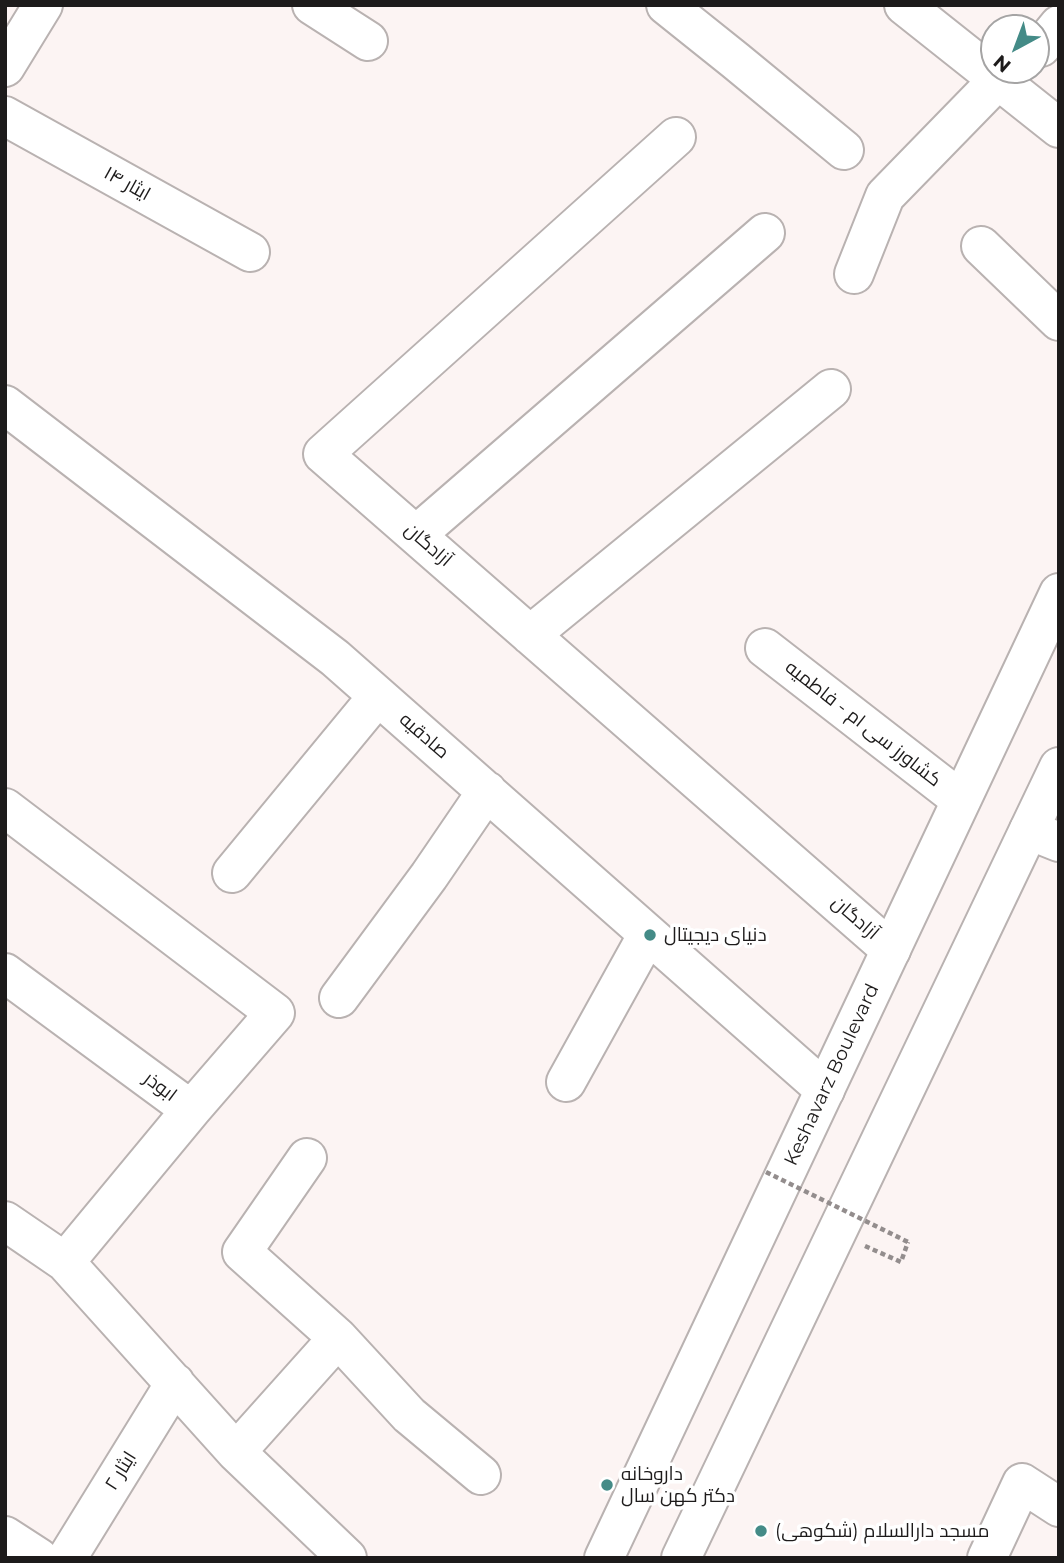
<!DOCTYPE html>
<html>
<head>
<meta charset="utf-8">
<style>
  body { margin:0 }
  #map { position:relative; width:1064px; height:1563px; overflow:hidden; background:#fcf4f3; font-family:Montserrat,sans-serif }
  canvas { display:block }
  .frame { position:absolute; inset:0; border:7px solid #1d1b1b; pointer-events:none }
  .north { position:absolute; left:980px; top:14px; width:70px; height:70px; box-sizing:border-box; background:#fff; border:2px solid #a5a4a4; border-radius:50%; rotate:221deg; font-size:19px; font-weight:700; line-height:28px; text-align:center; color:#1d1b1b }
  .north::after { content:''; display:block; margin:auto; width:24px; height:32px; background:#448b87; clip-path:polygon(50% 0,100% 100%,50% 72%,0 100%) }
</style>
</head>
<body>
<div id="map">
<canvas width="1064" height="1563"></canvas>
<div class="frame"></div>
<div class="north">N</div>
</div>
<script>
const c = document.querySelector('canvas').getContext('2d');
c.lineJoin = 'round';
const shape = rows => new Path2D(rows.map(r => 'M' + r).join(''));
function strokePath(path, color, width, dash) { c.strokeStyle = color; c.lineWidth = width; c.lineCap = dash ? 'butt' : 'round'; c.setLineDash(dash || []); c.stroke(path); }
function write(font, color, halo, rows, align = 'center') {
  c.font = font + ' Montserrat,Cairo,sans-serif'; c.lineWidth = 7; c.setLineDash([]); c.textBaseline = 'middle'; c.strokeStyle = halo; c.fillStyle = color; for (const [text, x, y, turn = 0] of rows) {
    c.save(); c.translate(x, y); c.rotate((+turn || 0) * Math.PI / 180); c.textAlign = isNaN(turn) ? turn : align; if (halo) c.strokeText(text, 0, 0); c.fillText(text, 0, 0); c.restore();
  }
}
const path = shape([
  [865,1246,901,1262,908,1242]
]);
const minor = shape([
  [312,5,368,41],
  [666,5,736,61,844,150],
  [904,5,1059,128],
  [1041,47,1059,25],
  [5,67,43,5],
  [5,116,250,252],
  [676,137,323,454,891,950],
  [981,246,1059,321],
  [854,274,885,196,998,80],
  [5,405,335,658,825,1090],
  [416,535,765,233],
  [530,635,831,389],
  [765,648,961,800],
  [5,808,275,1013,191,1110],
  [1029,830,1059,842],
  [232,873,378,696],
  [5,973,191,1110,65,1262,236,1452,347,1558],
  [339,998,429,876,487,791],
  [566,1082,648,934],
  [5,1221,65,1262],
  [338,1338,409,1415,481,1475],
  [236,1452,338,1338,242,1252,307,1158],
  [5,1536,39,1558],
  [67,1558,175,1383],
  [987,1558,1022,1483,1059,1507]
]);
const major = shape([
  [604,1558,1059,593],
  [681,1558,1059,767]
]);
const pathBridge = shape([
  [766,1172,908,1242]
]);
const markers = [
  [650,935,7,"#448b87"],
  [607,1485,7,"#448b87"],
  [761,1531,7,"#448b87"]
];
const streetNames = [
  ["ایثار ۱۴",127,184,29],
  ["آزادگان",428,545,41],
  ["کشاورز سی ام - فاطمیه",863,724,38],
  ["صادقیه",424,736,41],
  ["آزادگان",855,918,41],
  ["Keshavarz Boulevard",832,1075,-65],
  ["ابوذر",160,1087,37],
  ["ایثار ۲",121,1471,-58]
];
const poiNames = [
  ["دنیای دیجیتال",664,935],
  ["داروخانه",621,1474],
  ["دکتر کهن سال",621,1496],
  ["مسجد دارالسلام (شکوهی)",775,1531]
];
strokePath(minor, '#b9b2b1', 42);
strokePath(major, '#b9b2b1', 42);
strokePath(path, '#938d8d', 4.5, [5, 3.5]);
strokePath(minor, '#fff', 38);
strokePath(major, '#fff', 38);
strokePath(pathBridge, '#938d8d', 4.5, [5, 3.5]);
for (const [x, y, r, color] of markers) { const dot = new Path2D(); dot.arc(x, y, r, 0, 2 * Math.PI); c.fillStyle = color; c.fill(dot); strokePath(dot, '#fff', 2.5); }
write('19px', '#1d1b1b', '#fff', streetNames);
write('19px', '#1d1b1b', '#fff', poiNames, 'left');
</script>
</body>
</html>
